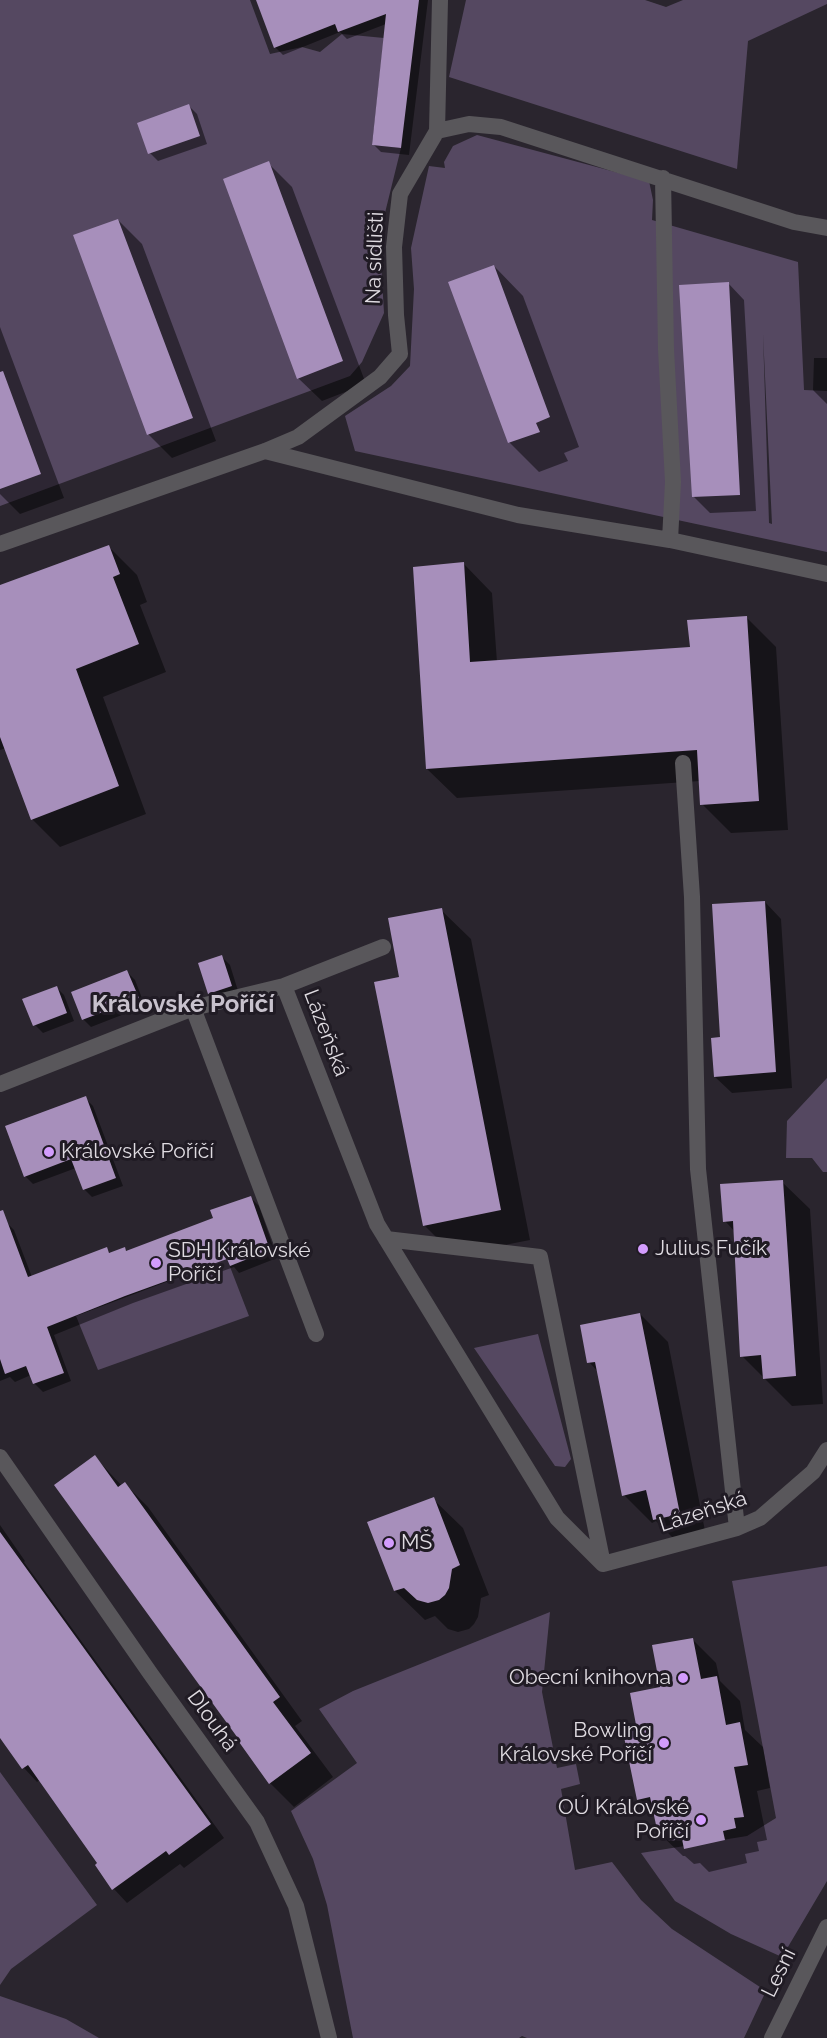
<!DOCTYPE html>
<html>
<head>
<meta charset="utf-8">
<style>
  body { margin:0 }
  canvas { display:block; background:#2a252e }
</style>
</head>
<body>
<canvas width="827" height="2038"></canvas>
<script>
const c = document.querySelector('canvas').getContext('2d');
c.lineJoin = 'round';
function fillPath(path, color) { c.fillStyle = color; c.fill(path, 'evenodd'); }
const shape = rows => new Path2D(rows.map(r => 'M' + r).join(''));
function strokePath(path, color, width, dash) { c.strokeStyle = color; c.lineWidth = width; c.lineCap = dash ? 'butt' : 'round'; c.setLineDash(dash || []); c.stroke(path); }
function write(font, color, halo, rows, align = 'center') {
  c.font = font + ' Raleway,sans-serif'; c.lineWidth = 6; c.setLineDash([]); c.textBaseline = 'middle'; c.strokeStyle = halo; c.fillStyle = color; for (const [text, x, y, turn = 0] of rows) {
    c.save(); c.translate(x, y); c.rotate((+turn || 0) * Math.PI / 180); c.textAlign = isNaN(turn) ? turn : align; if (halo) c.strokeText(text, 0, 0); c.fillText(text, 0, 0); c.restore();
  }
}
const green = shape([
  [0,0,250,0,270,54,302,47,320,52,342,34,384,38,372,145,401,148,382,225,381,262,384,313,362,362,350,376,0,506],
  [466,0,645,0,666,7,683,0,827,0,827,4,748,41,737,169,449,77],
  [477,135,649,181,653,200,652,220,798,262,804,390,827,391,827,552,355,451,345,416,391,386,410,366,414,289,411,248,429,166,445,168,444,162,453,146],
  [763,334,772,524,769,523],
  [827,1078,827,1172,823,1172,812,1158,786,1158,787,1121],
  [227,1259,249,1316,98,1370,76,1316],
  [538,1334,571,1459,565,1467,555,1466,474,1348],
  [827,1566,827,1881,782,1957,731,1934,675,1901,641,1853,747,1836,776,1818,732,1581],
  [550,1612,542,1692,557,1768,576,1764,580,1784,561,1789,575,1870,612,1862,641,1900,672,1929,766,1991,744,2038,527,2038,522,2036,519,2038,353,2038,327,1905,313,1859,291,1811,357,1763,319,1709,353,1691],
  [0,1772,97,1905,11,1969,0,1985],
  [0,1996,66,2019,99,2038,0,2038]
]);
const shadow = shape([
  [257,0,428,0,409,155,381,152,373,144,386,24,347,39,340,32,283,55,275,47],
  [189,106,197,114,207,144,158,161,150,153],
  [268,163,292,187,366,384,322,401,298,378],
  [118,220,142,244,216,441,172,458,148,434],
  [494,266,523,296,579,447,564,453,568,461,539,472,509,442],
  [728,283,744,300,756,511,710,513,694,497],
  [0,327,64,498,20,514,0,494],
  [814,358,827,358,827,404,813,390],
  [109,547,137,575,147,602,140,605,166,672,103,697,146,814,60,847,32,819,6,748,0,750,0,587],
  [463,563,492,593,497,662,691,649,747,618,776,647,788,830,731,833,702,804,700,781,457,798,427,769],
  [765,902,781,919,792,1088,732,1093,715,1077],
  [441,910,471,939,530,1240,454,1255,424,1225,401,979],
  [222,957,230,965,239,994,217,1001,209,993],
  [127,972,135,980,145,1006,91,1027,83,1019],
  [56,987,64,995,74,1021,43,1033,35,1025],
  [85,1098,93,1106,123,1186,92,1197,84,1189,76,1168,33,1184,25,1176],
  [782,1182,810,1209,823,1404,792,1406,742,1356,735,1232,725,1221],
  [251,1198,259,1206,277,1258,239,1273,234,1267,133,1303,54,1335,71,1381,43,1392,35,1384,31,1375,15,1382,10,1377,0,1381,0,1224,6,1222,14,1230,32,1277,106,1249,111,1254,124,1249,128,1252,215,1219],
  [640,1314,668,1342,707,1541,682,1547,656,1521,652,1523,624,1495,599,1373,589,1362],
  [95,1457,122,1486,125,1484,148,1507,302,1721,295,1726,333,1777,294,1807,270,1783,241,1742],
  [433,1499,463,1528,489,1595,481,1598,478,1617,474,1624,469,1629,458,1632,448,1629,435,1616,425,1620,395,1591],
  [0,1525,25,1561,24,1562,224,1838,184,1868,180,1864,127,1903,114,1889,97,1865,99,1863,40,1780,37,1782,24,1768,0,1735],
  [693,1640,716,1663,720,1681,740,1701,745,1730,763,1747,770,1788,757,1791,767,1840,757,1842,759,1851,745,1854,747,1863,709,1872,700,1863,694,1864,685,1856,683,1856,659,1833,656,1816,638,1799,639,1731,662,1688]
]);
const building = shape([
  [256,0,419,0,401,148,372,145,386,14,338,32,335,24,274,48],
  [189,104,200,136,148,154,137,123],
  [269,161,343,361,297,379,223,179],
  [118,219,193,418,147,435,73,235],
  [494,265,550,417,536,423,540,432,508,443,448,282],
  [729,282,740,495,692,497,679,285],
  [3,371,41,474,0,489,0,372],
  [109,545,120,574,113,577,139,644,76,669,119,786,31,820,0,737,0,585],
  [464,562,470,662,690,647,687,620,747,616,759,801,700,805,697,750,426,769,413,567],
  [765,901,776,1072,714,1077,711,1038,720,1037,712,904],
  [442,908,501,1210,423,1226,374,982,399,977,388,918],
  [222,955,232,986,208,994,198,963],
  [127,970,139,998,82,1020,71,992],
  [57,986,67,1013,33,1026,22,999],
  [86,1096,116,1178,83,1190,71,1159,24,1177,5,1126],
  [783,1180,796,1376,763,1379,761,1355,740,1357,733,1221,723,1222,720,1184],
  [251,1196,270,1250,230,1266,227,1259,125,1296,47,1327,64,1373,33,1384,26,1366,5,1374,0,1359,0,1211,3,1210,28,1277,107,1247,109,1253,125,1247,126,1251,213,1218,210,1210],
  [640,1313,680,1514,653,1520,646,1490,622,1496,595,1362,587,1363,580,1325],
  [95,1455,118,1487,125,1482,280,1697,273,1702,311,1753,269,1784,239,1742,240,1741,54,1485],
  [434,1497,460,1565,452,1569,449,1588,445,1595,439,1600,428,1603,417,1600,404,1588,394,1591,367,1522],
  [0,1532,211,1824,169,1855,166,1851,112,1890,95,1865,97,1863,28,1765,22,1769,0,1738],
  [693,1638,701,1679,717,1676,726,1725,740,1722,748,1765,734,1767,744,1817,734,1818,736,1828,723,1831,725,1840,684,1849,682,1839,669,1841,667,1832,658,1834,650,1797,637,1800,623,1732,637,1730,630,1693,660,1687,652,1645]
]);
const minor = shape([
  [437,131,440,0],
  [663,178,666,349,673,482,670,540],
  [265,451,518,515,670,540,827,574],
  [0,544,265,451,298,437,380,377,400,354,396,315,394,247,400,194,437,131,469,124,501,127,794,222,827,228],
  [683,763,692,897,698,1169,737,1528],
  [284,986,377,1224,557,1518,603,1564],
  [193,1008,316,1334],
  [0,1084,193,1008,284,986,383,947],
  [386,1239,540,1257,603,1564],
  [0,1457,150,1673,257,1822,296,1906,329,2038],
  [603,1564,737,1528,760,1518,813,1472,827,1450],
  [772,2038,827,1927]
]);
const markers = [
  [49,1152,6,"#d39cfd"],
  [643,1249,6,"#d39cfd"],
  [156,1263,6,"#d39cfd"],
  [389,1543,6,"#d39cfd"],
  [683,1678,6,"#d39cfd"],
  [664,1743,6,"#d39cfd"],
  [701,1820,6,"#d39cfd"]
];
const streetNames = [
  ["Na sídlišti",375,258,-88],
  ["Lázeňská",326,1033,69],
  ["Lázeňská",703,1512,-18],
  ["Dlouhá",212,1721,54],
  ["Lesní",779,1973,-64]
];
const poiNames = [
  ["Královské Poříčí",61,1152],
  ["Julius Fučík",655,1249],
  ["SDH Královské",168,1251],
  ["Poříčí",168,1275],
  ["MŠ",401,1543],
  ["Obecní knihovna",671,1678,"right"],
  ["Bowling",652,1731,"right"],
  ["Královské Poříčí",652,1755,"right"],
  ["OÚ Královské",689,1808,"right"],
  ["Poříčí",689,1832,"right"]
];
const quarterNames = [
  ["Královské Poříčí",183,1005]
];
fillPath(green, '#554861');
fillPath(shadow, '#0007');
fillPath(building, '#a78fbb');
strokePath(minor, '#59575b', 16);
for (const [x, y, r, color] of markers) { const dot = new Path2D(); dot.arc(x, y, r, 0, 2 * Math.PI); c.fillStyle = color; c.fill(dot); strokePath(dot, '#201b24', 2); }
write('21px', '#dfdbe1', '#201b24', streetNames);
write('21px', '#dfdbe1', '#201b24', poiNames, 'left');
write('bold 24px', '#c8c2cd', '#201b24', quarterNames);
</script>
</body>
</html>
